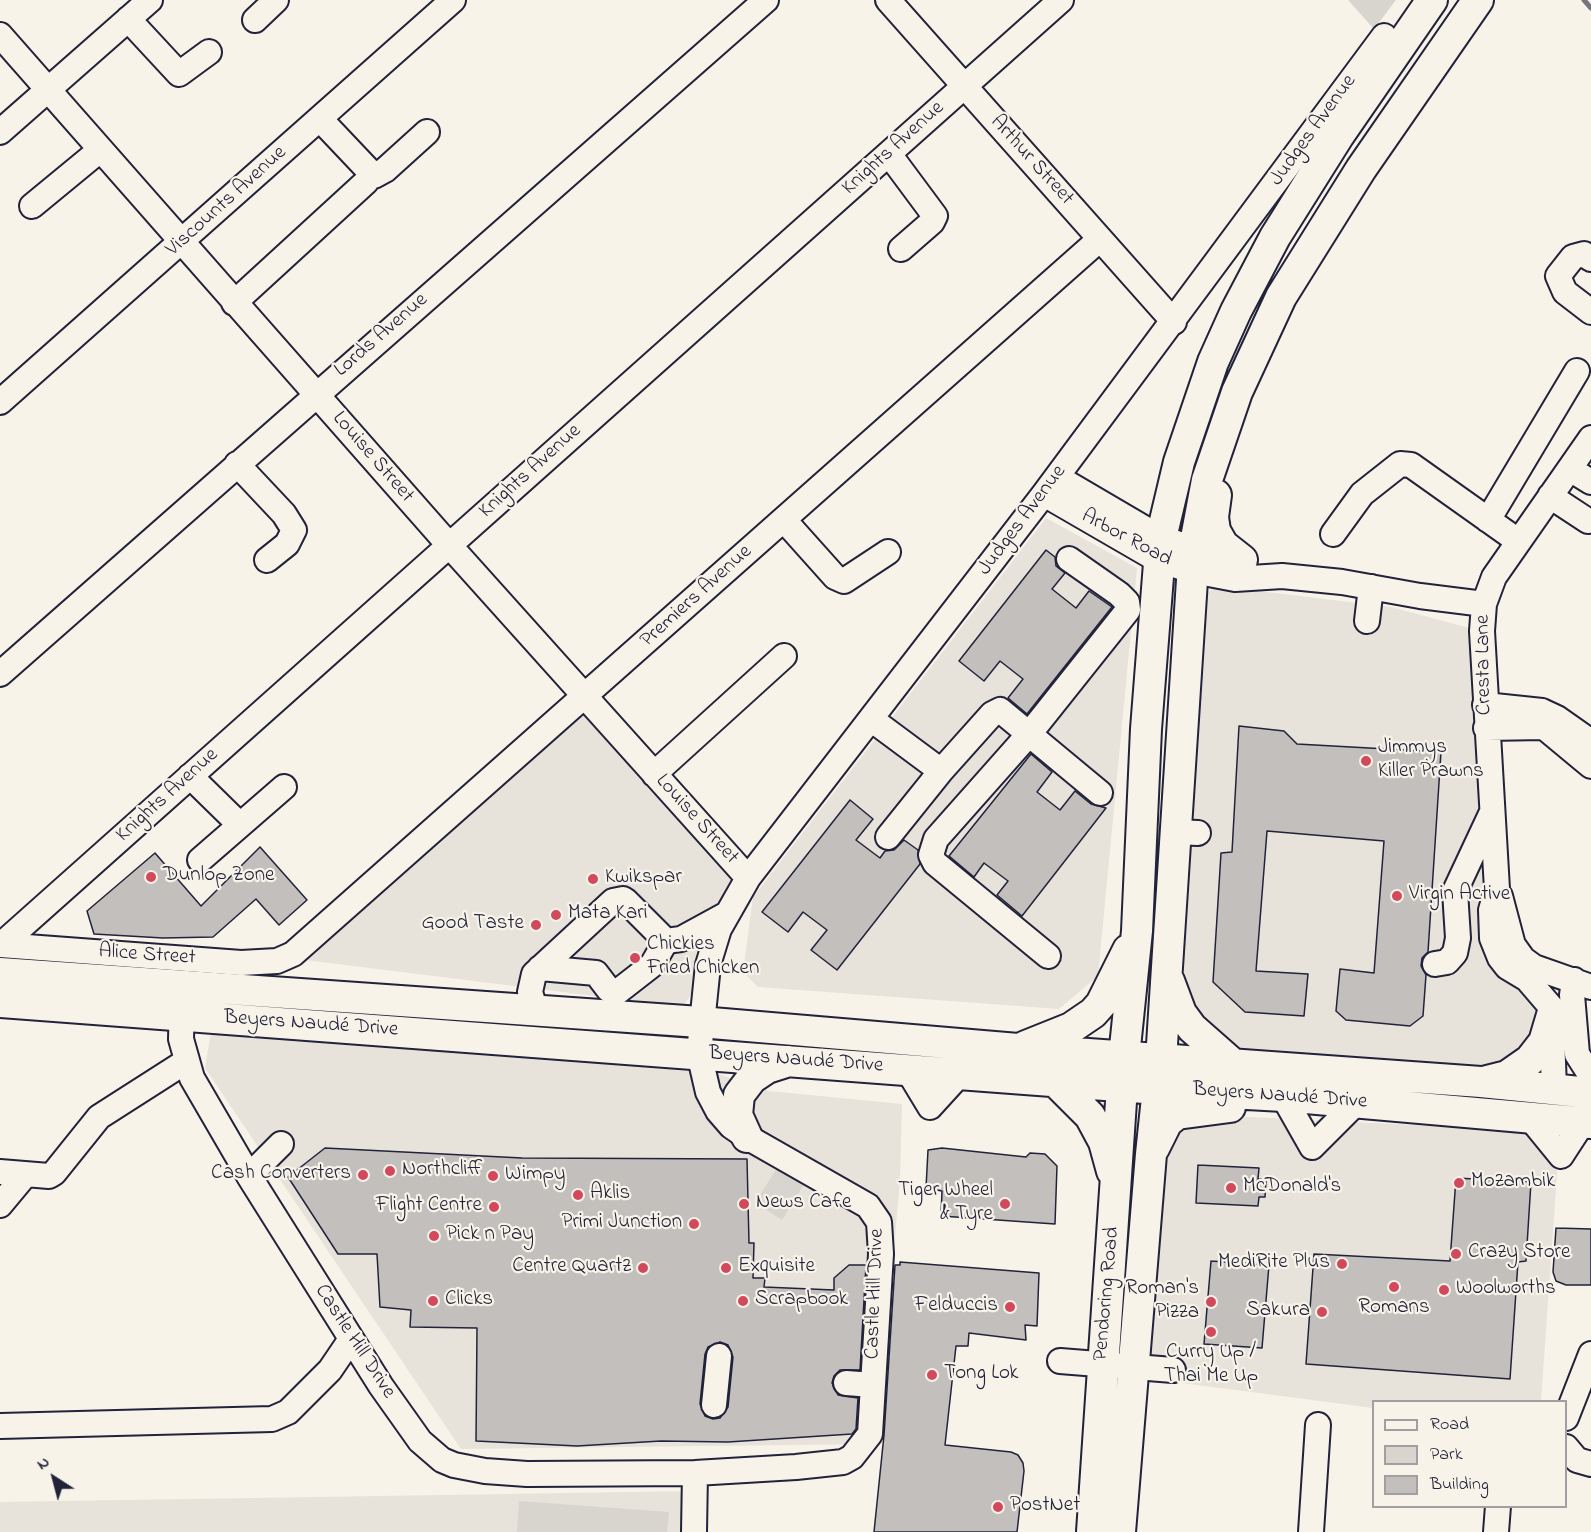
<!DOCTYPE html>
<html>
<head>
<meta charset="utf-8">
<style>
  body { margin:0 }
  #map { position:relative; width:1591px; height:1532px; overflow:hidden; background:#f7f3e8; font-family:"Indie Flower",sans-serif }
  canvas { display:block }
  .legend { position:absolute; left:1372px; top:1400px; width:195px; height:108px; box-sizing:border-box; background:#f7f3e8; border:2px solid #a29fa3; margin:0; padding:8px 10px; list-style:none; font-size:18px; color:#22223b }
  .legend li { display:flex; align-items:center; gap:12px; height:30px }
  .legend b { width:30px; border:2px solid #a29fa3 }
  .north { position:absolute; left:24px; top:1448px; width:60px; height:60px; -webkit-text-stroke:4px #f7f3e8; paint-order:stroke; rotate:324deg; font-size:16px; font-weight:700; line-height:24px; text-align:center; color:#22223b }
  .north::after { content:''; display:block; margin:auto; width:21px; height:27px; background:#22223b; clip-path:polygon(50% 0,100% 100%,50% 72%,0 100%) }
</style>
</head>
<body>
<div id="map">
<canvas width="1591" height="1532"></canvas>
<ul class="legend">
<li><b style="height:8px;background:#f7f3e8"></b>Road</li>
<li><b style="height:16px;background:#d8d5cf"></b>Park</li>
<li><b style="height:16px;background:#c2bfbd"></b>Building</li>
</ul>
<div class="north">N</div>
</div>
<script>
const c = document.querySelector('canvas').getContext('2d');
c.lineJoin = 'round';
function fillPath(path, color) { c.fillStyle = color; c.fill(path, 'evenodd'); }
const shape = rows => new Path2D(rows.map(r => 'M' + r).join(''));
function strokePath(path, color, width, dash) { c.strokeStyle = color; c.lineWidth = width; c.lineCap = dash ? 'butt' : 'round'; c.setLineDash(dash || []); c.stroke(path); }
function write(font, color, halo, rows, align = 'center') {
  c.font = font + ' "Indie Flower",sans-serif'; c.lineWidth = 4.5; c.setLineDash([]); c.textBaseline = 'middle'; c.strokeStyle = halo; c.fillStyle = color; for (const [text, x, y, turn = 0] of rows) {
    c.save(); c.translate(x, y); c.rotate((+turn || 0) * Math.PI / 180); c.textAlign = isNaN(turn) ? turn : align; if (halo) c.strokeText(text, 0, 0); c.fillText(text, 0, 0); c.restore();
  }
}
const built = shape([
  [1046,518,1137,568,1098,976,1059,1009,758,987,743,972,753,897],
  [1217,586,1391,607,1469,628,1505,964,1559,1005,1561,1073,1506,1072,1226,1047,1172,973,1205,594],
  [588,708,746,878,699,981,683,1007,297,959],
  [211,1032,701,1068,769,1091,902,1104,900,1180,883,1376,873,1444,461,1449,205,1068],
  [1208,1115,1560,1132,1541,1401,1374,1402,1373,1408,1144,1378,1159,1157,1175,1129],
  [695,1491,692,1532,0,1532,0,1502]
]);
const green = shape([
  [1348,0,1396,0,1374,29],
  [777,1168,804,1184,782,1220,755,1203],
  [519,1501,669,1512,667,1532,517,1532]
]);
const stream = shape([
  [1584,0,1591,8]
]);
const building = shape([
  [1046,550,1055,557,1056,566,1065,573,1052,589,1076,608,1089,591,1112,607,1027,714,1008,698,1023,679,1000,661,984,681,959,661,1046,550],
  [1239,726,1284,731,1297,744,1441,752,1428,952,1422,958,1421,966,1426,975,1423,1016,1410,1026,1346,1020,1336,1011,1340,969,1374,973,1384,841,1267,831,1256,971,1308,974,1304,1016,1245,1012,1213,982,1221,853,1232,852,1239,726],
  [1031,754,1052,772,1037,792,1060,810,1075,791,1091,804,1106,808,1022,916,997,895,1008,881,984,863,974,877,949,856,1031,754],
  [850,800,873,819,856,840,880,858,885,851,894,850,904,840,918,850,920,864,837,970,811,950,827,930,803,912,788,932,762,912,850,800],
  [260,847,307,900,279,925,256,899,213,937,163,938,94,934,87,911,155,853,201,906,260,847],
  [325,1148,522,1158,747,1159,749,1243,754,1243,753,1278,765,1278,764,1287,834,1290,834,1278,849,1265,866,1265,860,1370,840,1370,834,1376,832,1383,838,1395,858,1398,856,1429,852,1434,728,1442,661,1441,577,1446,476,1441,477,1328,410,1327,411,1310,380,1307,377,1254,338,1254,288,1177,325,1148],
  [720,1342,728,1345,733,1357,728,1407,720,1418,713,1419,705,1416,700,1404,705,1354,708,1347,720,1342],
  [942,1148,1026,1157,1030,1153,1045,1154,1057,1166,1055,1224,941,1216,942,1191,926,1188,928,1150,942,1148],
  [1198,1165,1259,1168,1258,1179,1266,1180,1265,1197,1259,1197,1258,1206,1196,1203,1198,1165],
  [1456,1178,1531,1182,1526,1261,1518,1262,1510,1379,1306,1364,1314,1254,1450,1261,1456,1178],
  [1556,1228,1591,1229,1591,1285,1566,1285,1556,1281,1553,1272,1556,1228],
  [1211,1261,1269,1265,1262,1348,1204,1344,1211,1261],
  [900,1262,1039,1273,1037,1326,1025,1325,1026,1340,969,1333,968,1346,956,1346,945,1445,1011,1452,1018,1455,1023,1463,1024,1471,1017,1532,874,1532,884,1435,895,1265,900,1265,900,1262]
]);
const minor = shape([
  [888,0,1174,322],
  [128,19,179,74,209,52],
  [255,20,276,0],
  [0,35,449,545,748,878],
  [320,119,374,176,385,170,427,132],
  [0,132,150,0],
  [889,154,935,216,932,222,901,249],
  [32,206,100,150],
  [1591,259,1584,254,1573,257,1558,276,1565,292,1591,312],
  [234,303,366,182],
  [0,402,453,0],
  [237,464,284,514,294,530,287,544,267,560],
  [1570,469,1591,482],
  [1057,477,1161,538,1194,549,1242,560],
  [1044,494,1158,560,1193,571,1235,579,1282,576,1342,582,1420,596,1484,604],
  [1550,496,1588,521],
  [784,520,835,577,844,581,888,552],
  [1488,520,1577,371],
  [1333,534,1362,494,1400,464,1411,465,1518,541],
  [1367,621,1371,587],
  [0,674,766,0],
  [1485,705,1542,711,1557,718,1591,742],
  [871,719,941,771],
  [1486,728,1544,727,1591,766],
  [654,774,784,656],
  [190,776,240,825],
  [1175,832,1198,833],
  [888,837,941,771,992,714,1000,710,1100,793],
  [200,860,284,787],
  [1500,896,1513,945,1523,959,1534,967,1591,987],
  [666,941,681,939,725,915],
  [0,945,241,963,277,961,293,954,1100,239],
  [1,945,1061,0],
  [1048,956,935,863,931,855,936,839,1030,733,1128,610,1127,602,1119,594,1069,559],
  [1435,964,1447,962,1455,953,1458,938,1455,891,1492,812],
  [540,968,596,973,609,990,616,993,652,965,666,941],
  [1574,980,1572,995,1577,1054,1591,1076],
  [182,998,181,1039,192,1078,249,1176,381,1386,420,1441,442,1460,454,1465,485,1471,527,1474,695,1473,796,1467,843,1462,852,1457,870,1434,881,1254,879,1222,868,1206,747,1137,731,1126,718,1111,708,1092,699,1053,708,965,719,929,748,878,1044,494,1384,36],
  [536,1012,530,992,534,974,613,901,623,899,626,901,666,941],
  [907,1069,930,1107,961,1073],
  [1554,1089,1551,1007,1527,979,1507,967,1500,958,1492,938,1491,910,1497,889,1482,631,1484,604,1494,577,1591,438],
  [1283,1096,1312,1147,1356,1103],
  [1530,1118,1561,1156,1583,1122],
  [0,1172,49,1176,54,1173,99,1117,185,1062],
  [249,1176,281,1144],
  [0,1205,25,1175],
  [1060,1361,1173,1370],
  [846,1383,873,1385],
  [714,1405,719,1356],
  [1566,1418,1591,1354],
  [0,1426,272,1419,288,1412,330,1370,351,1339],
  [1566,1447,1577,1460,1591,1464],
  [694,1532,695,1473],
  [1311,1532,1318,1425],
  [1496,1532,1498,1506]
]);
const major = shape([
  [1216,495,1213,517,1215,531,1223,545,1242,560],
  [0,973,700,1022,1018,1049,1481,1082,1591,1093],
  [1169,981,1181,1013,1192,1028,1234,1065],
  [0,1002,1158,1089,1283,1096,1591,1123],
  [1026,1046,1071,1028,1093,1013,1101,1004,1128,950],
  [1054,1080,1090,1116,1104,1142,1112,1171],
  [1487,1081,1507,1076,1530,1060,1544,1042,1552,1015],
  [747,1137,737,1115,739,1095,752,1078,767,1068,789,1061],
  [1154,1148,1167,1122,1177,1114,1230,1107],
  [1092,1532,1124,1057,1137,931,1146,729,1161,538,1179,462,1213,362,1236,311,1275,237,1339,135,1432,0],
  [1120,1532,1151,1154,1161,1060,1194,549,1207,480,1237,392,1281,297,1361,169,1478,0]
]);
const markers = [
  [1366,761,6,"#d1495b"],
  [151,877,6,"#d1495b"],
  [593,879,6,"#d1495b"],
  [1397,896,6,"#d1495b"],
  [556,915,6,"#d1495b"],
  [536,925,6,"#d1495b"],
  [635,958,6,"#d1495b"],
  [390,1171,6,"#d1495b"],
  [363,1175,6,"#d1495b"],
  [493,1176,6,"#d1495b"],
  [1459,1183,6,"#d1495b"],
  [1231,1188,6,"#d1495b"],
  [578,1195,6,"#d1495b"],
  [744,1204,6,"#d1495b"],
  [1005,1204,6,"#d1495b"],
  [494,1207,6,"#d1495b"],
  [694,1224,6,"#d1495b"],
  [434,1236,6,"#d1495b"],
  [1456,1254,6,"#d1495b"],
  [1342,1264,6,"#d1495b"],
  [643,1268,6,"#d1495b"],
  [726,1268,6,"#d1495b"],
  [1394,1287,6,"#d1495b"],
  [1444,1290,6,"#d1495b"],
  [433,1301,6,"#d1495b"],
  [743,1301,6,"#d1495b"],
  [1211,1302,6,"#d1495b"],
  [1010,1307,6,"#d1495b"],
  [1322,1312,6,"#d1495b"],
  [1211,1332,6,"#d1495b"],
  [932,1375,6,"#d1495b"],
  [998,1507,6,"#d1495b"]
];
const streetNames = [
  ["Judges Avenue",1314,131,-54],
  ["Knights Avenue",894,149,-42],
  ["Arthur Street",1031,161,48],
  ["Viscounts Avenue",227,202,-42],
  ["Lords Avenue",382,336,-41],
  ["Louise Street",372,458,49],
  ["Knights Avenue",531,472,-42],
  ["Judges Avenue",1023,521,-53],
  ["Arbor Road",1126,539,28],
  ["Premiers Avenue",697,597,-42],
  ["Cresta Lane",1485,665,-91],
  ["Knights Avenue",168,796,-42],
  ["Louise Street",696,820,48],
  ["Alice Street",147,956,4],
  ["Beyers Naudé Drive",311,1025,4],
  ["Beyers Naudé Drive",796,1061,4],
  ["Beyers Naudé Drive",1280,1097,4],
  ["Castle Hill Drive",876,1294,-88],
  ["Pendoring Road",1108,1294,-85],
  ["Castle Hill Drive",354,1342,57]
];
const poiNames = [
  ["Jimmys",1378,749],
  ["Killer Prawns",1378,773],
  ["Dunlop Zone",163,877],
  ["Kwikspar",605,879],
  ["Virgin Active",1409,896],
  ["Mata Kari",568,915],
  ["Good Taste",524,925,"right"],
  ["Chickies",647,946],
  ["Fried Chicken",647,970],
  ["Northcliff",402,1171],
  ["Cash Converters",351,1175,"right"],
  ["Wimpy",505,1176],
  ["Mozambik",1471,1183],
  ["McDonald's",1243,1188],
  ["Tiger Wheel",993,1192,"right"],
  ["& Tyre",993,1216,"right"],
  ["Aklis",590,1195],
  ["News Cafe",756,1204],
  ["Flight Centre",482,1207,"right"],
  ["Primi Junction",682,1224,"right"],
  ["Pick n Pay",446,1236],
  ["Crazy Store",1468,1254],
  ["MediRite Plus",1330,1264,"right"],
  ["Centre Quartz",631,1268,"right"],
  ["Exquisite",738,1268],
  ["Roman's",1199,1290,"right"],
  ["Pizza",1199,1314,"right"],
  ["Woolworths",1456,1290],
  ["Clicks",445,1301],
  ["Scrapbook",755,1301],
  ["Felduccis",998,1307,"right"],
  ["Romans",1394,1309,"center"],
  ["Sakura",1310,1312,"right"],
  ["Curry Up /",1211,1354,"center"],
  ["Thai Me Up",1211,1378,"center"],
  ["Tong Lok",944,1375],
  ["PostNet",1010,1507]
];
fillPath(built, '#e7e3db');
fillPath(green, '#d8d5cf');
strokePath(stream, '#76747f', 5);
fillPath(building, '#c2bfbd');
strokePath(building, '#22223b', 1.5);
strokePath(minor, '#22223b', 28);
strokePath(major, '#22223b', 34);
strokePath(minor, '#f7f3e8', 24);
strokePath(major, '#f7f3e8', 30);
for (const [x, y, r, color] of markers) { const dot = new Path2D(); dot.arc(x, y, r, 0, 2 * Math.PI); c.fillStyle = color; c.fill(dot); strokePath(dot, '#f7f3e8', 2); }
write('21px', '#22223b', '#f7f3e8', streetNames);
write('21px', '#22223b', '#f7f3e8', poiNames, 'left');
</script>
</body>
</html>
